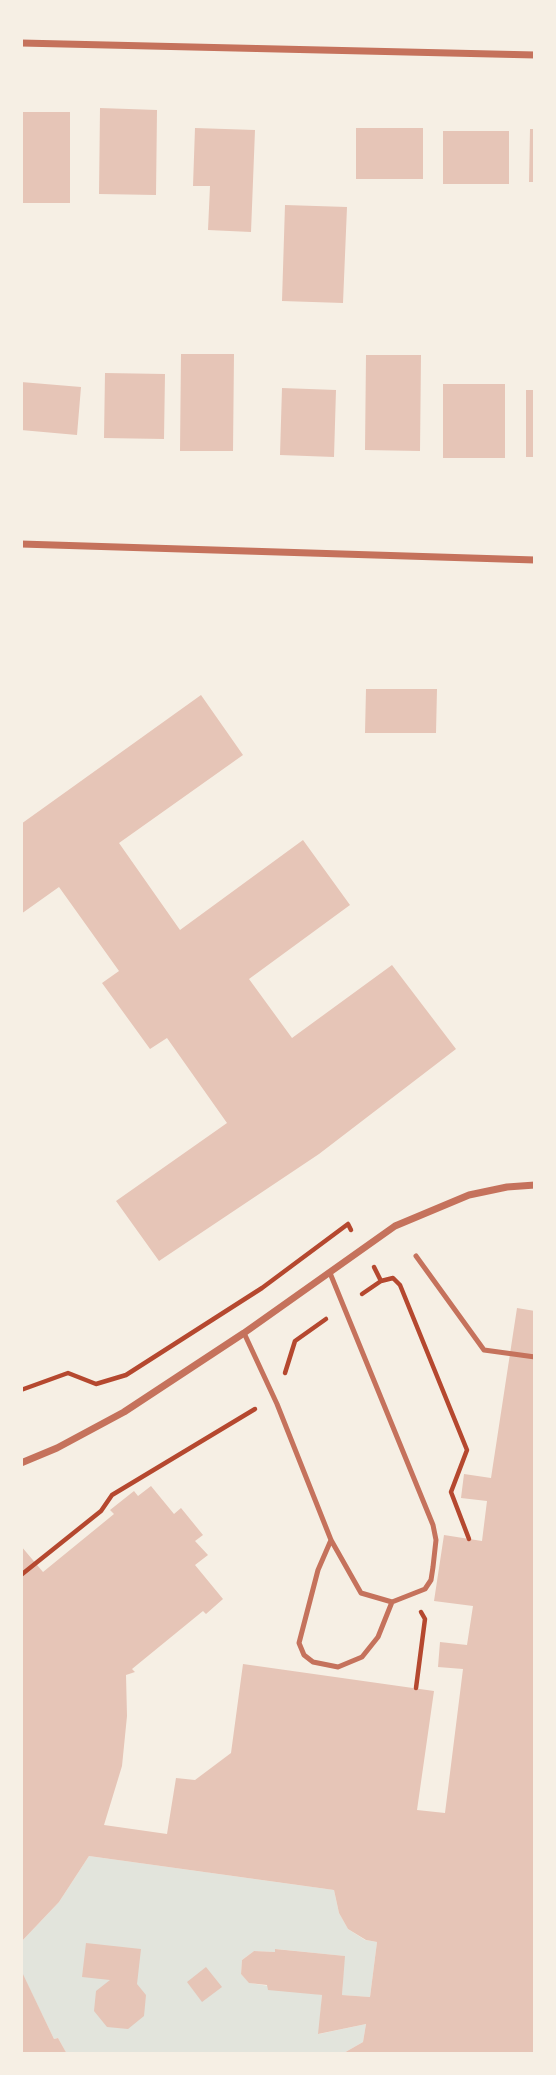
<!DOCTYPE html>
<html>
<head>
<meta charset="utf-8">
<style>
  body { margin:0 }
  #map { position:relative; width:556px; height:2075px; overflow:hidden; background:#f6efe4; font-family:Overpass,sans-serif }
  canvas { display:block }
  .frame { position:absolute; inset:0; border:23px solid #f6efe4; pointer-events:none }
</style>
</head>
<body>
<div id="map">
<canvas width="556" height="2075"></canvas>
<div class="frame"></div>
</div>
<script>
const c = document.querySelector('canvas').getContext('2d');
c.lineJoin = 'round';
function fillPath(path, color) { c.fillStyle = color; c.fill(path, 'evenodd'); }
const shape = rows => new Path2D(rows.map(r => 'M' + r).join(''));
function strokePath(path, color, width, dash) { c.strokeStyle = color; c.lineWidth = width; c.lineCap = dash ? 'butt' : 'round'; c.setLineDash(dash || []); c.stroke(path); }
const green = shape([
  [89,1856,334,1890,339,1913,348,1929,365,1940,377,1942,370,1997,342,1995,344,1956,276,1949,275,1952,254,1951,242,1960,241,1974,250,1983,322,1995,319,2034,366,2024,363,2042,342,2054,67,2054,58,2038,54,2039,21,1971,21,1942,59,1902]
]);
const building = shape([
  [100,108,157,110,156,195,99,194],
  [21,112,70,112,70,203,21,203],
  [195,128,255,130,251,232,208,230,210,186,193,186],
  [356,128,423,128,423,179,356,179],
  [530,129,535,129,535,182,529,182],
  [443,131,509,131,509,184,443,184],
  [285,205,347,207,343,303,282,301],
  [181,354,234,354,233,451,180,451],
  [366,355,421,355,420,451,365,450],
  [105,373,165,374,164,439,104,438],
  [21,382,81,387,77,435,21,430],
  [443,384,505,384,505,458,443,458],
  [282,388,336,390,334,457,280,455],
  [526,390,535,390,535,457,526,457],
  [366,689,437,689,436,733,365,733],
  [201,695,243,755,119,843,180,930,303,840,350,905,249,979,292,1038,392,965,456,1049,319,1154,159,1261,116,1201,227,1123,167,1038,150,1049,102,983,119,971,59,887,21,914,21,824],
  [517,1308,535,1311,535,2054,342,2054,363,2042,366,2024,318,2034,322,1995,268,1990,267,1985,249,1983,241,1974,242,1960,254,1951,275,1952,275,1949,345,1956,342,1995,370,1997,377,1942,366,1940,348,1929,339,1913,334,1890,89,1856,59,1902,21,1942,21,1546,43,1572,114,1514,110,1510,134,1491,138,1496,151,1486,174,1514,181,1508,203,1535,195,1541,208,1555,195,1565,223,1599,206,1614,203,1611,132,1669,135,1672,126,1675,127,1716,122,1766,104,1825,167,1834,176,1778,195,1780,231,1753,243,1664,434,1691,417,1810,445,1813,463,1669,438,1667,440,1642,467,1645,473,1606,434,1601,444,1535,482,1541,487,1501,461,1498,464,1474,491,1478],
  [86,1943,141,1949,137,1984,146,1995,144,2016,128,2029,107,2027,94,2011,96,1991,110,1980,82,1977],
  [206,1967,222,1987,202,2002,187,1982],
  [21,1970,54,2039,58,2038,67,2054,21,2054]
]);
const path = shape([
  [374,1267,381,1281,393,1278,400,1285,467,1450,451,1492,469,1539],
  [362,1294,381,1281],
  [285,1373,295,1341,326,1319],
  [21,1390,68,1373,96,1384,126,1375,262,1288,348,1224,351,1230],
  [21,1575,101,1511,112,1495,255,1409],
  [416,1688,425,1619,421,1612]
]);
const service = shape([
  [416,1256,484,1350,535,1357],
  [244,1333,277,1404,331,1540,361,1593,392,1602,425,1589,431,1580,433,1567,436,1540,433,1525,330,1273],
  [331,1540,318,1570,299,1643,304,1655,313,1662,338,1667,362,1657,378,1637,392,1602]
]);
const minor = shape([
  [21,43,535,55],
  [21,544,535,560],
  [21,1463,57,1448,124,1412,244,1333,395,1226,469,1195,507,1187,535,1185]
]);
fillPath(green, '#e2e4dc');
fillPath(building, '#e6c5b7');
strokePath(path, '#b5482f', 4.5);
strokePath(service, '#c5725c', 5);
strokePath(minor, '#c5725c', 7);
</script>
</body>
</html>
